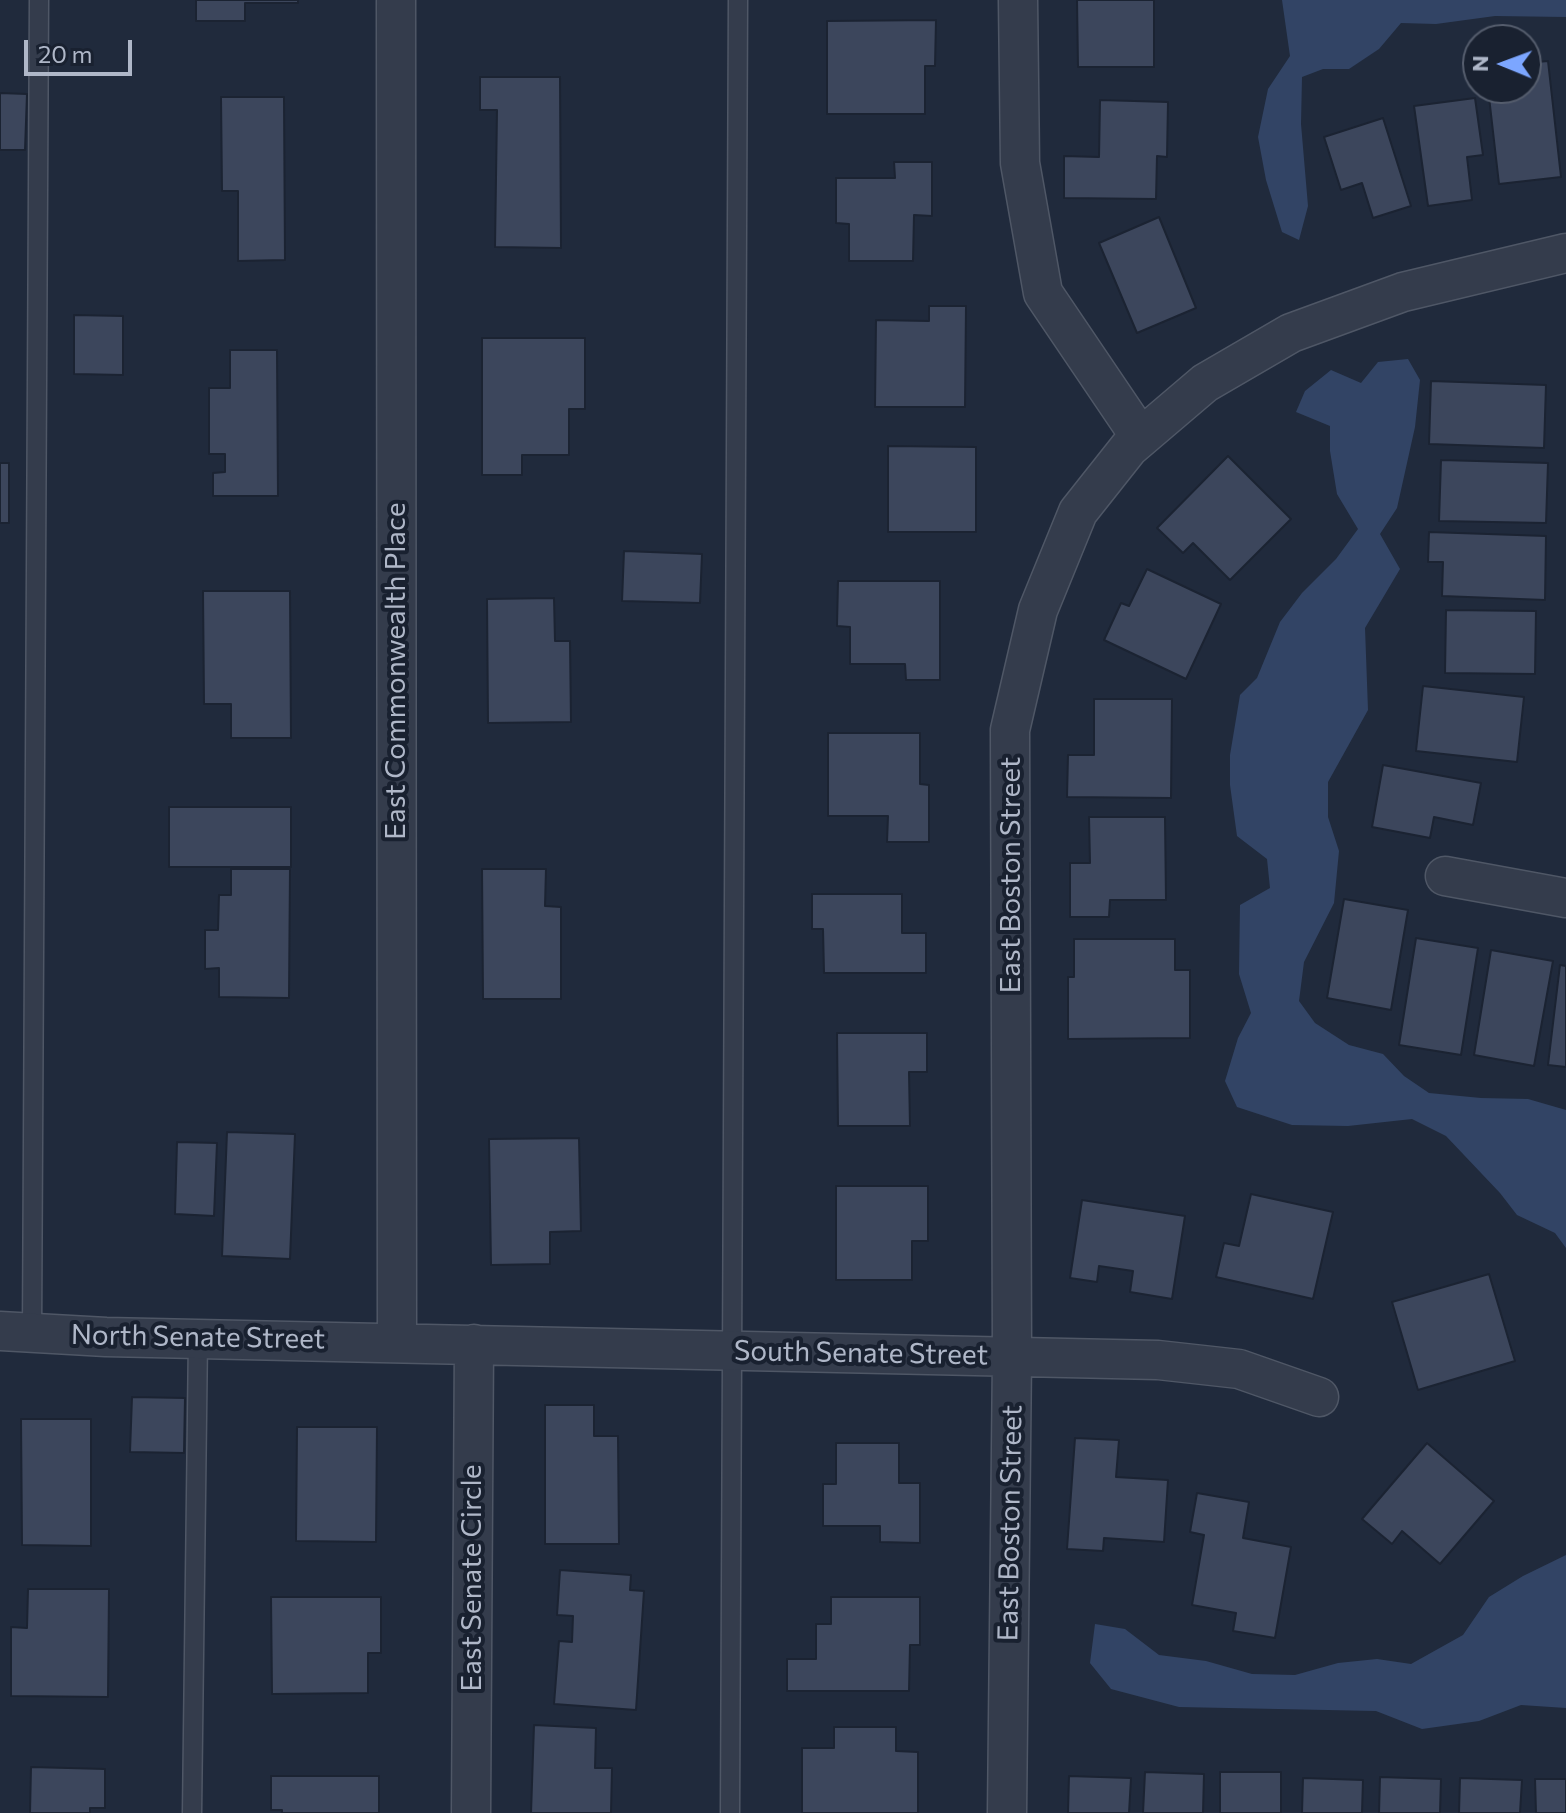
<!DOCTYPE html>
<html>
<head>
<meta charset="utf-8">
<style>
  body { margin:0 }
  #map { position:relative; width:1566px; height:1813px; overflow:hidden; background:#202a3c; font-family:Commissioner,sans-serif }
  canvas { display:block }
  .north { position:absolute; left:1462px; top:24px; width:80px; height:80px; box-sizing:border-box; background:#192130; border:2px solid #555d6d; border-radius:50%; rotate:271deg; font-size:22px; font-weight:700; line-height:32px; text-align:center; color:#afb7c8 }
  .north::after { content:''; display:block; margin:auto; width:28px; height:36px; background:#7ca6ff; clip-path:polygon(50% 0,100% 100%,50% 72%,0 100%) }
  .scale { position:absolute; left:24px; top:40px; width:108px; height:36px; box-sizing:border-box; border:4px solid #afb7c8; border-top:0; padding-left:10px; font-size:24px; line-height:28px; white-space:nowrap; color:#afb7c8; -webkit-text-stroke:6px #192130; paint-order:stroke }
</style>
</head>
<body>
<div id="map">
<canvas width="1566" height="1813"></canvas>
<div class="north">N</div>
<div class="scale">20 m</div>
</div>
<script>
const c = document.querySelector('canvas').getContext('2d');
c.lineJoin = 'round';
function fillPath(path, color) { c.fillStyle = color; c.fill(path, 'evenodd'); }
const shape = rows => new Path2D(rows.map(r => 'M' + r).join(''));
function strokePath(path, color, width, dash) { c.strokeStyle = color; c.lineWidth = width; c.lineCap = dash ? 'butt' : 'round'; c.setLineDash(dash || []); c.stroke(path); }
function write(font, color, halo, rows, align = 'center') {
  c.font = font + ' Commissioner,sans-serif'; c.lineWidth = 8; c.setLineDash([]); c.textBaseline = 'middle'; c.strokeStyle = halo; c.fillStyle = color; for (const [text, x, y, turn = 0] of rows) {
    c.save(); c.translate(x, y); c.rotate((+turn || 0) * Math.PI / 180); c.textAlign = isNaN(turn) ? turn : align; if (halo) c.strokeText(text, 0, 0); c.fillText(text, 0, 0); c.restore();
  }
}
const water = shape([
  [1282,0,1566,0,1566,17,1495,16,1436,24,1401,23,1379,49,1349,69,1323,69,1302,77,1301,124,1308,206,1299,240,1282,232,1266,180,1258,137,1268,89,1290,56],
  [1408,359,1420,380,1415,427,1397,508,1380,534,1400,569,1365,628,1368,710,1328,782,1328,817,1339,851,1334,903,1304,962,1299,1001,1315,1023,1349,1045,1383,1054,1404,1076,1429,1093,1481,1098,1528,1099,1566,1110,1566,1248,1555,1233,1517,1215,1500,1193,1446,1136,1412,1119,1348,1126,1292,1125,1237,1107,1225,1081,1238,1038,1251,1013,1239,974,1240,905,1270,888,1267,859,1237,836,1230,785,1230,755,1240,695,1257,678,1280,622,1302,593,1336,559,1358,529,1337,494,1330,451,1330,426,1296,412,1305,391,1331,370,1361,383,1378,362],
  [1566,1555,1566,1708,1521,1705,1479,1721,1422,1729,1376,1711,1179,1707,1111,1689,1090,1663,1095,1624,1125,1629,1159,1655,1206,1661,1252,1674,1295,1675,1338,1663,1377,1659,1411,1664,1463,1635,1489,1597,1523,1576]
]);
const building = shape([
  [196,0,298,0,298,3,245,3,245,21,196,21,196,0],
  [1077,0,1154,0,1154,67,1078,67,1077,0],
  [936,20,935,66,925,66,925,114,827,114,827,21,936,20],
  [1548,61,1561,177,1499,184,1488,88,1526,88,1526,63,1548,61],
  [480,77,560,77,561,248,495,247,497,110,480,110,480,77],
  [0,93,27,94,25,150,0,150,0,93],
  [221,97,284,97,285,260,238,261,238,191,222,191,221,97],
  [1475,98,1483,155,1467,157,1472,200,1428,206,1414,106,1475,98],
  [1100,100,1168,102,1167,157,1157,156,1156,199,1064,198,1064,156,1099,157,1100,100],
  [1383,118,1411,206,1373,218,1362,183,1341,190,1324,137,1383,118],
  [894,162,932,162,932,216,914,215,913,261,849,261,849,224,836,223,836,178,895,178,894,162],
  [1159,217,1196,308,1137,333,1099,243,1159,217],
  [929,306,966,306,965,407,875,407,876,320,929,321,929,306],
  [74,315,123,316,123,375,74,374,74,315],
  [482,338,585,338,585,409,569,409,569,455,522,455,522,475,482,475,482,338],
  [230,350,277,350,278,496,213,496,213,473,225,472,225,454,209,454,209,388,230,388,230,350],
  [1431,381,1546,385,1544,448,1429,444,1431,381],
  [888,446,976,447,976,532,888,532,888,446],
  [1228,456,1291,519,1230,580,1193,543,1183,553,1157,528,1228,456],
  [1441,460,1548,463,1546,523,1439,521,1441,460],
  [0,463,9,463,9,523,0,523,0,463],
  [1429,532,1546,536,1545,600,1442,596,1443,562,1428,562,1429,532],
  [624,551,702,554,700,603,622,601,624,551],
  [1147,569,1221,604,1186,679,1104,640,1121,603,1129,606,1147,569],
  [838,581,940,581,940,680,906,680,905,664,850,664,850,627,837,626,838,581],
  [203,591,290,591,291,738,231,738,231,704,204,704,203,591],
  [554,598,555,641,570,641,571,722,488,723,487,599,554,598],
  [1446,610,1536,611,1535,674,1445,673,1446,610],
  [1423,686,1524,697,1517,762,1416,751,1423,686],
  [1094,699,1172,699,1171,798,1067,797,1068,755,1094,755,1094,699],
  [828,733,920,733,920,784,929,785,929,842,887,842,888,816,828,816,828,733],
  [1383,765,1481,783,1473,825,1434,817,1430,838,1372,827,1383,765],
  [169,807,291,807,291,867,169,867,169,807],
  [1089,817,1165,817,1166,900,1110,900,1109,917,1070,917,1070,863,1090,863,1089,817],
  [231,869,290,869,289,998,219,997,219,968,205,969,205,930,218,930,219,895,231,895,231,869],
  [482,869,546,869,545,906,561,907,561,999,483,999,482,869],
  [812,894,902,894,902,933,926,933,926,973,824,973,823,929,812,929,812,894],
  [1344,899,1408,910,1391,1010,1327,998,1344,899],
  [1416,938,1478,948,1461,1055,1399,1045,1416,938],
  [1074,939,1175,939,1175,970,1190,970,1190,1038,1068,1039,1068,977,1074,977,1074,939],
  [1491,950,1553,961,1534,1066,1474,1055,1491,950],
  [1560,965,1566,966,1566,1067,1548,1065,1560,965],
  [837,1033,927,1033,927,1072,909,1072,910,1126,838,1126,837,1033],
  [227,1132,295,1134,290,1259,222,1256,227,1132],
  [579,1138,581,1231,550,1232,550,1264,491,1265,489,1139,579,1138],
  [177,1142,217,1143,214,1216,175,1214,177,1142],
  [836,1186,928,1186,928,1241,912,1241,912,1280,836,1280,836,1186],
  [1251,1194,1333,1212,1313,1299,1216,1277,1224,1243,1239,1246,1251,1194],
  [1082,1200,1185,1216,1172,1299,1130,1292,1133,1271,1099,1266,1097,1282,1070,1278,1082,1200],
  [1489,1274,1515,1361,1418,1390,1392,1302,1489,1274],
  [132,1397,185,1398,184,1453,130,1452,132,1397],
  [545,1405,594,1405,594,1436,618,1436,619,1544,545,1544,545,1405],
  [21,1419,91,1419,91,1546,22,1545,21,1419],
  [297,1427,377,1427,376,1542,296,1541,297,1427],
  [1075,1438,1119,1440,1116,1477,1168,1480,1164,1542,1104,1538,1103,1551,1067,1549,1075,1438],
  [836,1443,899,1443,899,1483,920,1483,920,1543,880,1542,880,1526,823,1526,823,1484,836,1484,836,1443],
  [1427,1443,1494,1501,1440,1564,1402,1531,1392,1544,1362,1519,1427,1443],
  [1197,1493,1249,1502,1243,1538,1291,1547,1275,1638,1233,1631,1236,1613,1192,1605,1204,1535,1190,1532,1197,1493],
  [560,1570,631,1575,630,1590,644,1591,636,1710,554,1704,559,1641,572,1642,573,1616,557,1615,560,1570],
  [28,1589,109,1589,108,1697,11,1696,11,1627,27,1628,28,1589],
  [271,1597,381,1597,381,1653,368,1653,368,1693,272,1694,271,1597],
  [831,1597,920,1597,920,1645,910,1645,909,1691,787,1691,787,1659,816,1659,816,1624,831,1624,831,1597],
  [534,1725,596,1728,595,1768,612,1768,611,1813,531,1813,534,1725],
  [834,1727,896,1727,896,1751,918,1752,918,1813,802,1813,802,1748,834,1748,834,1727],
  [31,1767,105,1769,105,1808,90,1808,90,1813,30,1813,31,1767],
  [1145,1772,1204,1774,1203,1813,1143,1813,1145,1772],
  [1220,1772,1281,1772,1281,1813,1220,1813,1220,1772],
  [271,1776,379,1776,379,1813,282,1813,282,1810,271,1810,271,1776],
  [1069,1776,1131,1778,1129,1813,1068,1813,1069,1776],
  [1380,1777,1441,1779,1440,1813,1379,1813,1380,1777],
  [1303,1778,1363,1780,1362,1813,1302,1813,1303,1778],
  [1460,1778,1522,1780,1520,1813,1459,1813,1460,1778],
  [1535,1779,1566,1779,1566,1813,1536,1813,1535,1779]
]);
const service = shape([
  [32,1332,39,0],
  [192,1813,198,1337],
  [730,1813,738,0]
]);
const minor = shape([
  [396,0,397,1342],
  [1131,446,1205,383,1291,333,1403,292,1566,253],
  [1445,876,1566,898],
  [0,1331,106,1337,1158,1360,1239,1369,1319,1397],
  [471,1813,474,1344],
  [1007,1813,1012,1357,1010,730,1038,610,1078,512,1139,435,1043,293,1020,163,1018,0]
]);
const streetNames = [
  ["East Commonwealth Place",396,671,-90],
  ["East Boston Street",1011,875,-90],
  ["North Senate Street",198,1337,1],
  ["South Senate Street",861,1353,1],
  ["East Boston Street",1010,1523,-89],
  ["East Senate Circle",472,1578,-90]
];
fillPath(water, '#324465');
fillPath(building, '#3c465c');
strokePath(building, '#1b2332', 2);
strokePath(service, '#4f5766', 21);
strokePath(minor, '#4f5766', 41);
strokePath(service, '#343c4c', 18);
strokePath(minor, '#343c4c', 38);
write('28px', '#afb7c8', '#192130', streetNames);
</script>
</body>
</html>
